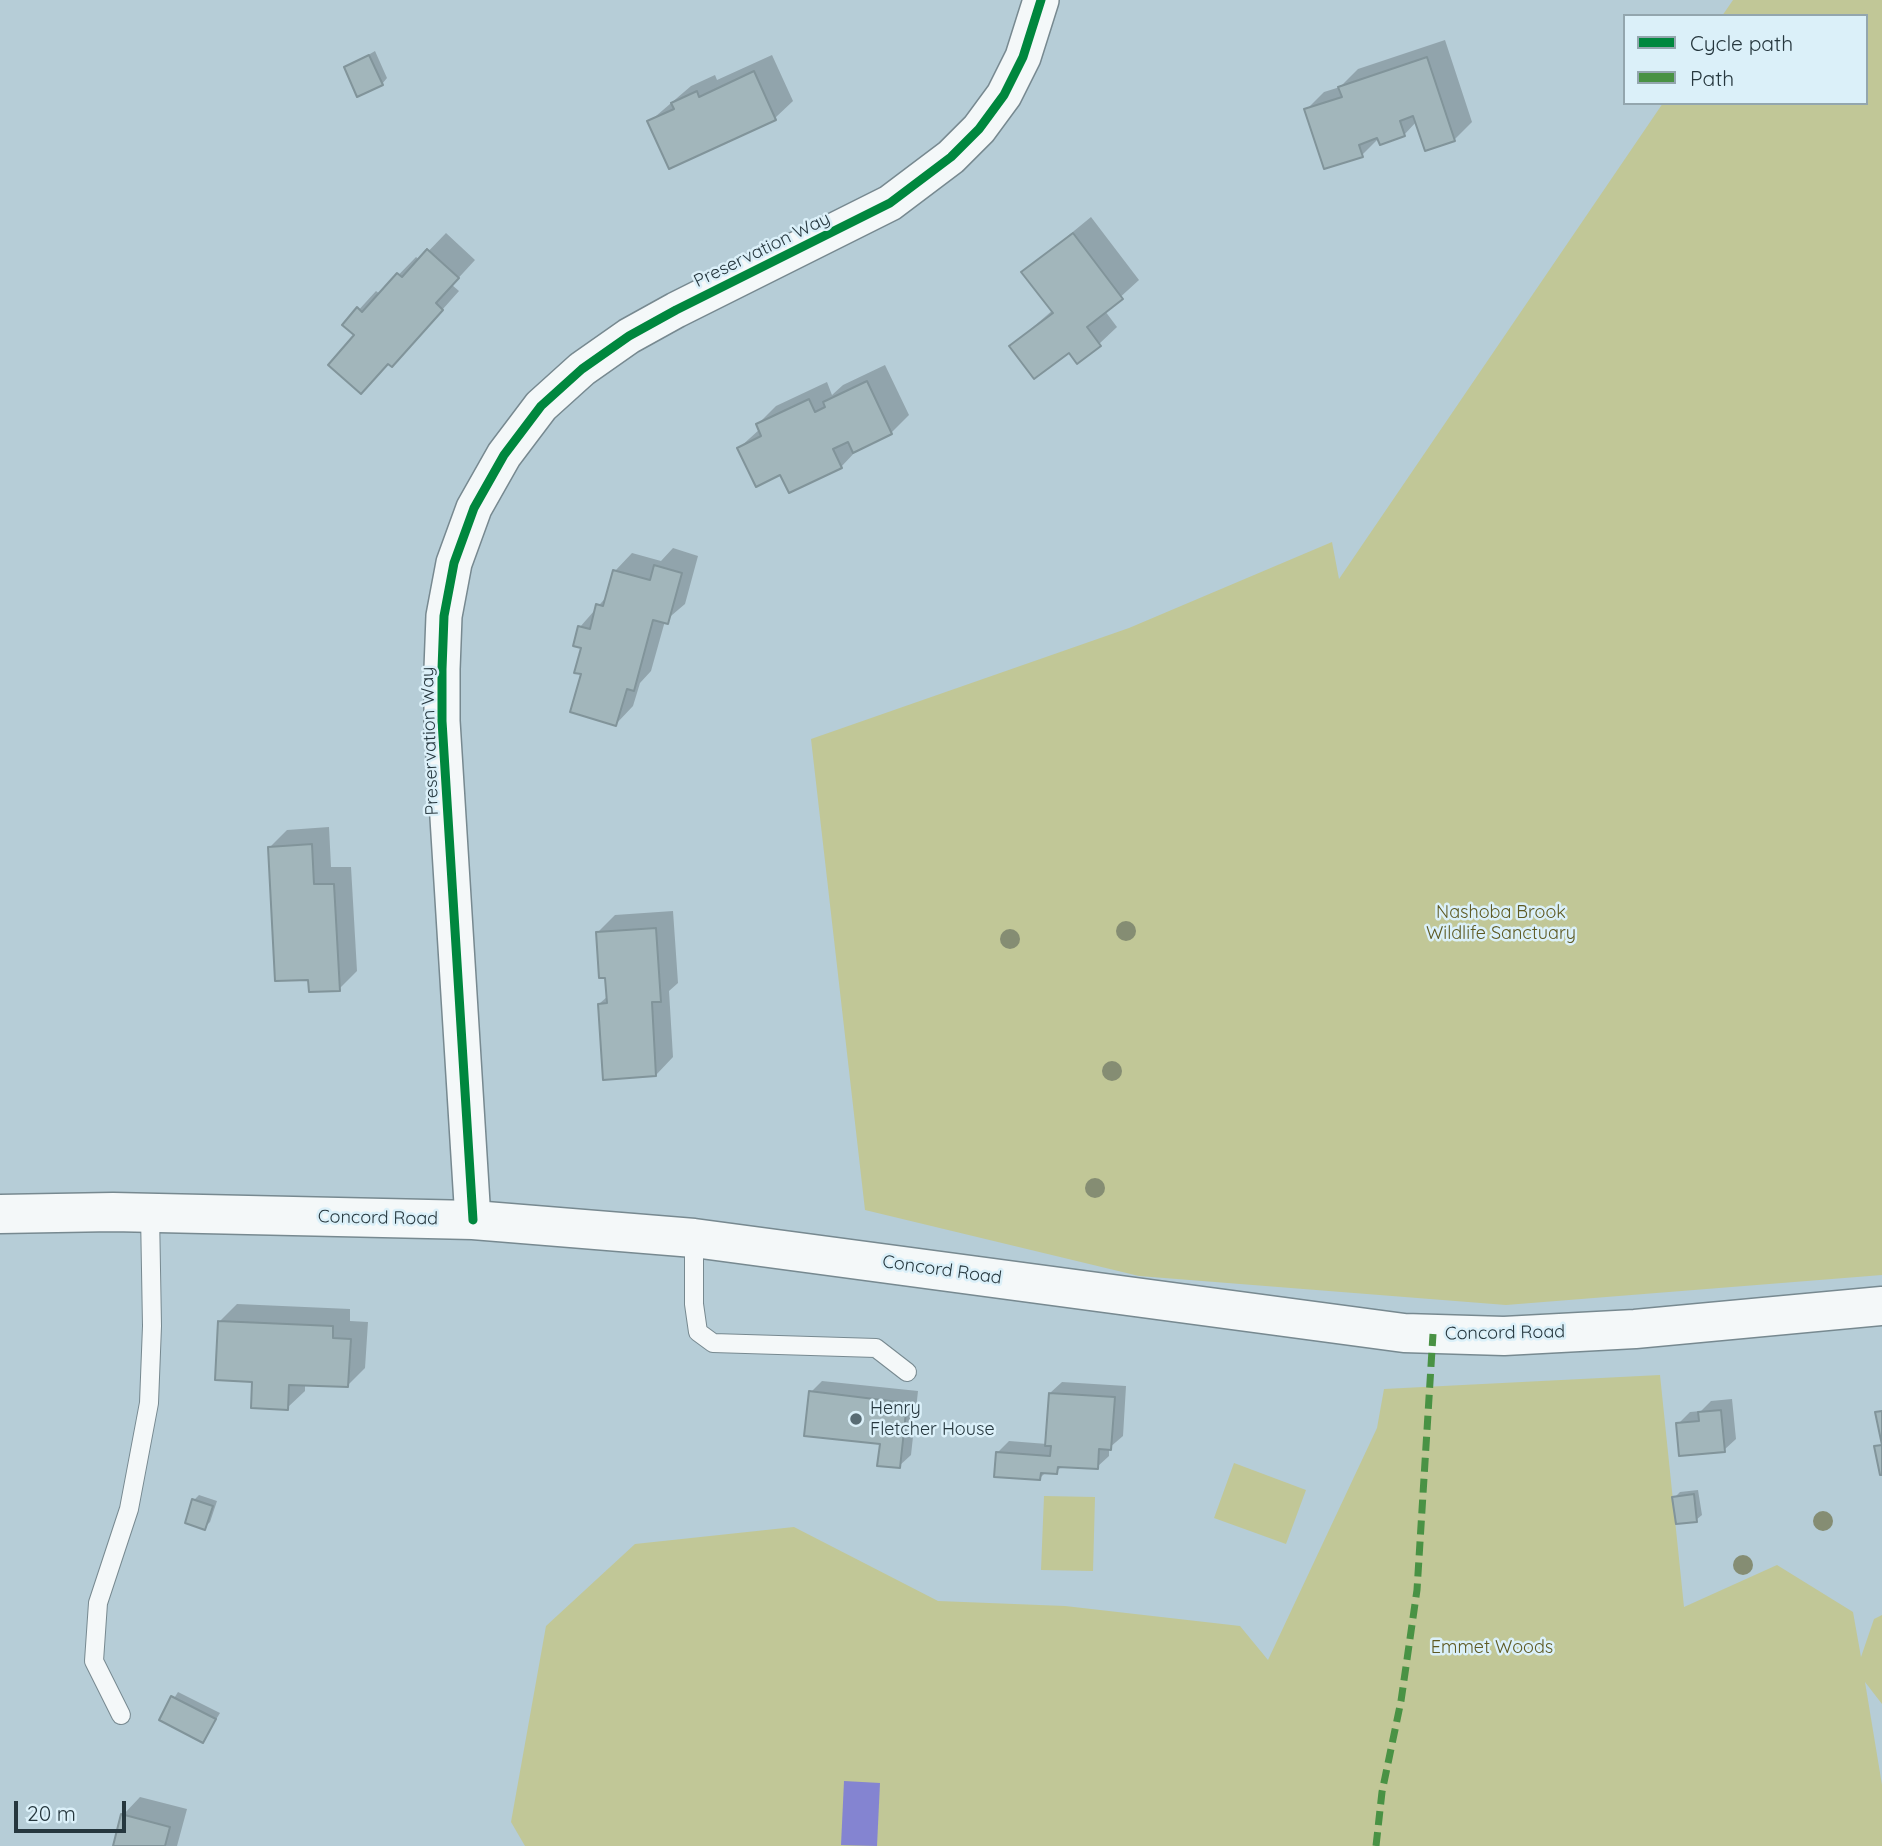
<!DOCTYPE html>
<html>
<head>
<meta charset="utf-8">
<style>
  body { margin:0 }
  #map { position:relative; width:1882px; height:1846px; overflow:hidden; background:#b6cdd7; font-family:Quicksand,sans-serif }
  canvas { display:block }
  .legend { position:absolute; left:1623px; top:14px; width:245px; height:91px; box-sizing:border-box; background:#dbf0f9; border:2px solid #93a6ae; margin:0; padding:9px 12px; list-style:none; font-size:21px; color:#26373e }
  .legend li { display:flex; align-items:center; gap:14px; height:35px }
  .legend b { width:35px; border:2px solid #93a6ae }
  .scale { position:absolute; left:14px; top:1801px; width:112px; height:32px; box-sizing:border-box; border:4px solid #26373e; border-top:0; padding-left:9px; font-size:21px; line-height:24px; white-space:nowrap; color:#26373e; -webkit-text-stroke:5px #dbf0f9; paint-order:stroke }
</style>
</head>
<body>
<div id="map">
<canvas width="1882" height="1846"></canvas>
<ul class="legend">
<li><b style="height:9px;background:#00873e"></b>Cycle path</li>
<li><b style="height:9px;background:#499244"></b>Path</li>
</ul>
<div class="scale">20 m</div>
</div>
<script>
const c = document.querySelector('canvas').getContext('2d');
c.lineJoin = 'round';
function fillPath(path, color) { c.fillStyle = color; c.fill(path, 'evenodd'); }
const shape = rows => new Path2D(rows.map(r => 'M' + r).join(''));
function strokePath(path, color, width, dash) { c.strokeStyle = color; c.lineWidth = width; c.lineCap = dash ? 'butt' : 'round'; c.setLineDash(dash || []); c.stroke(path); }
function write(font, color, halo, rows, align = 'center') {
  c.font = font + ' Quicksand,sans-serif'; c.lineWidth = 5; c.setLineDash([]); c.textBaseline = 'middle'; c.strokeStyle = halo; c.fillStyle = color; for (const [text, x, y, turn = 0] of rows) {
    c.save(); c.translate(x, y); c.rotate((+turn || 0) * Math.PI / 180); c.textAlign = isNaN(turn) ? turn : align; if (halo) c.strokeText(text, 0, 0); c.fillText(text, 0, 0); c.restore();
  }
}
const green = shape([
  [1733,0,1882,0,1882,1275,1506,1305,1139,1276,865,1210,811,739,1129,628,1332,542,1339,579,1663,103,1866,103,1866,16,1722,16],
  [1660,1375,1684,1607,1777,1565,1853,1612,1861,1657,1874,1619,1882,1615,1882,1704,1865,1682,1882,1785,1882,1846,525,1846,511,1822,546,1626,635,1544,794,1527,938,1601,1065,1606,1240,1626,1268,1660,1377,1428,1384,1389],
  [1234,1463,1306,1490,1286,1544,1214,1518],
  [1044,1496,1095,1497,1093,1571,1041,1570]
]);
const water = shape([
  [844,1781,880,1783,877,1846,841,1845]
]);
const shadow = shape([
  [1445,40,1472,122,1455,139,1426,149,1417,121,1404,135,1379,138,1362,155,1306,110,1324,92,1340,87,1358,69],
  [375,51,387,78,382,84,346,68],
  [772,55,793,101,775,118,649,122,691,86,715,75,717,80],
  [1091,217,1139,280,1105,311,1117,327,1099,344,1069,350,1011,346,1053,310,1024,272],
  [446,233,475,260,452,285,459,291,409,347,345,325,376,291,380,294,416,257,420,260],
  [885,365,909,415,891,433,858,449,841,467,781,472,739,448,760,429,758,424,776,406,827,382,832,395,843,385],
  [673,548,698,556,685,604,665,621,651,671,640,683,633,706,616,724,583,672,580,627,608,595,615,571,632,553,661,561],
  [329,827,331,867,351,867,357,971,339,989,310,978,270,847,287,830],
  [673,911,678,983,669,991,673,1057,656,1075,599,1004,608,996,598,932,615,915],
  [237,1304,350,1309,350,1321,368,1322,365,1368,347,1386,305,1384,305,1391,287,1408,254,1380,219,1322],
  [822,1381,918,1391,911,1455,899,1466,882,1443,811,1392],
  [1062,1382,1126,1386,1123,1436,1109,1448,1109,1456,1097,1467,1063,1465,1056,1472,1046,1472,1040,1478,997,1453,1009,1441,1047,1444,1050,1393],
  [1732,1399,1736,1439,1724,1450,1678,1424,1690,1412,1701,1411,1711,1401],
  [1698,1490,1702,1515,1696,1520,1674,1498,1680,1492],
  [199,1495,217,1501,210,1522,204,1528,194,1500],
  [178,1692,220,1713,203,1741,161,1719],
  [140,1797,187,1809,177,1846,115,1846,123,1815]
]);
const building = shape([
  [369,55,383,85,357,97,344,67,369,55],
  [1427,57,1455,141,1425,151,1413,116,1400,121,1405,136,1380,145,1377,138,1359,145,1363,157,1324,169,1304,109,1342,97,1338,87,1427,57],
  [754,71,776,120,669,169,647,121,674,109,671,103,697,91,699,97,754,71],
  [1073,233,1123,299,1087,327,1101,346,1077,364,1069,353,1034,379,1009,346,1053,313,1021,272,1073,233],
  [427,249,459,278,436,303,443,310,392,367,388,364,361,394,328,365,354,335,342,325,357,307,362,312,397,273,402,277,427,249],
  [867,381,892,434,853,453,848,442,833,449,842,468,789,493,780,475,756,487,737,448,761,436,756,424,809,399,815,412,825,407,823,402,867,381],
  [654,565,682,573,668,624,653,620,634,691,627,689,616,726,570,712,581,674,574,673,581,648,573,646,578,626,590,629,596,604,603,606,613,570,650,580,654,565],
  [312,844,314,884,334,884,340,991,309,992,308,980,275,981,268,847,312,844],
  [656,928,661,1002,652,1002,656,1076,603,1080,598,1004,607,1003,605,978,599,978,596,932,656,928],
  [218,1321,333,1326,333,1338,351,1339,348,1387,289,1385,288,1410,251,1408,252,1382,215,1380,218,1321],
  [809,1391,907,1403,900,1468,877,1466,880,1444,804,1436,809,1391],
  [1049,1393,1115,1397,1111,1450,1099,1449,1098,1469,1058,1467,1057,1474,1041,1473,1040,1480,994,1477,996,1452,1050,1456,1051,1446,1045,1446,1049,1393],
  [1721,1410,1725,1452,1679,1456,1676,1423,1699,1421,1698,1412,1721,1410],
  [1882,1411,1882,1475,1880,1475,1874,1446,1882,1445,1875,1412,1882,1411],
  [1694,1494,1697,1522,1676,1524,1672,1497,1694,1494],
  [192,1499,213,1506,205,1530,185,1523,192,1499],
  [171,1696,216,1719,203,1743,159,1720,171,1696],
  [121,1814,170,1827,165,1846,113,1846,121,1814]
]);
const service = shape([
  [694,1238,694,1304,698,1332,713,1343,876,1348,907,1372],
  [121,1715,94,1661,98,1603,129,1509,149,1403,152,1326,150,1213]
]);
const minor = shape([
  [473,1220,442,721,442,669,444,616,454,563,474,508,504,455,541,406,582,369,629,336,676,310,890,203,951,157,979,129,1004,95,1023,57,1041,0]
]);
const secondary = shape([
  [0,1214,113,1212,473,1220,694,1238,1404,1333,1504,1336,1635,1329,1882,1306]
]);
const quiet = shape([
  [1376,1846,1382,1792,1401,1701,1417,1590,1433,1334]
]);
const cycleway = shape([
  [473,1220,442,721,442,669,444,616,454,563,474,508,504,455,541,406,582,369,629,336,676,310,890,203,951,157,979,129,1004,95,1023,57,1041,0]
]);
const trees = [
  [1126,931],
  [1010,939],
  [1112,1071],
  [1095,1188],
  [1823,1521],
  [1743,1565]
];
const markers = [
  [856,1419,7,"#586c74"]
];
const streetNames = [
  ["Preservation Way",762,250,-26],
  ["Preservation Way",430,741,-92],
  ["Concord Road",378,1218,1],
  ["Concord Road",942,1270,8],
  ["Concord Road",1505,1333,-1]
];
const parkNames = [
  ["Nashoba Brook",1501,913],
  ["Wildlife Sanctuary",1501,934],
  ["Emmet Woods",1492,1648]
];
const poiNames = [
  ["Henry",870,1409],
  ["Fletcher House",870,1430]
];
fillPath(green, '#c1c797');
fillPath(water, '#8484d1');
fillPath(shadow, '#0003');
fillPath(building, '#a2b6bb');
strokePath(building, '#81949a', 2);
strokePath(service, '#778990', 20);
strokePath(minor, '#778990', 38);
strokePath(secondary, '#778990', 41);
strokePath(service, '#f4f8f9', 18);
strokePath(minor, '#f4f8f9', 35);
strokePath(secondary, '#f4f8f9', 38);
strokePath(quiet, '#499244', 7, [14, 7]);
strokePath(cycleway, '#00873e', 9);
c.fillStyle = '#858d73';
for (const [x, y] of trees) { c.beginPath(); c.arc(x, y, 10, 0, 2 * Math.PI); c.fill(); }
for (const [x, y, r, color] of markers) { const dot = new Path2D(); dot.arc(x, y, r, 0, 2 * Math.PI); c.fillStyle = color; c.fill(dot); strokePath(dot, '#dbf0f9', 2.5); }
write('18px', '#26373e', '#dbf0f9', streetNames);
write('18px', '#5d5922', '#dbf0f9', parkNames);
write('18px', '#26373e', '#dbf0f9', poiNames, 'left');
</script>
</body>
</html>
